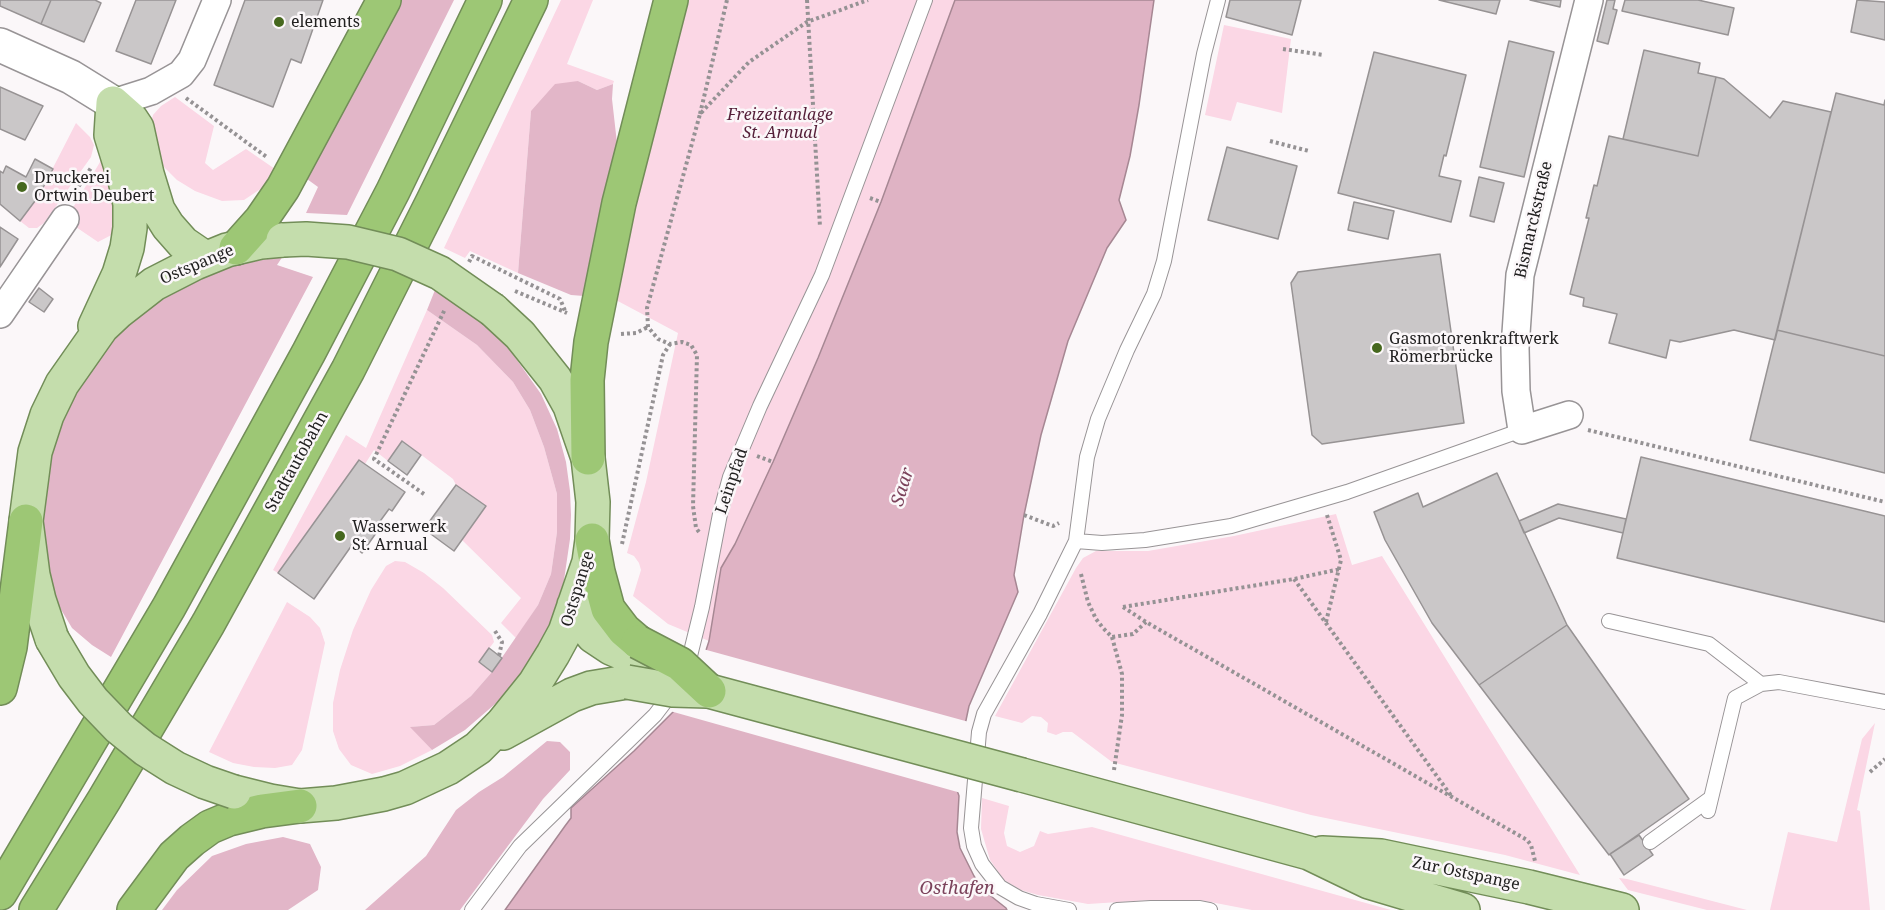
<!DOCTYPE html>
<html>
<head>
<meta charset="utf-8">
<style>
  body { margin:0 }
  canvas { display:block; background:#fbf7f9 }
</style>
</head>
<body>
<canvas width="1885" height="910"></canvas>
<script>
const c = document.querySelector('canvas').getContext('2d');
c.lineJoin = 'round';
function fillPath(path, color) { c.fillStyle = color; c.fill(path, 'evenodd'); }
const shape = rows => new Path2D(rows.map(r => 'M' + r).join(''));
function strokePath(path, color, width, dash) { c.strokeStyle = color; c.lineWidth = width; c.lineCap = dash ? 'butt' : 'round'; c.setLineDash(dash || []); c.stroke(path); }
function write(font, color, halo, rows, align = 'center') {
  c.font = font + ' "Noto Serif",serif'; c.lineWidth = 5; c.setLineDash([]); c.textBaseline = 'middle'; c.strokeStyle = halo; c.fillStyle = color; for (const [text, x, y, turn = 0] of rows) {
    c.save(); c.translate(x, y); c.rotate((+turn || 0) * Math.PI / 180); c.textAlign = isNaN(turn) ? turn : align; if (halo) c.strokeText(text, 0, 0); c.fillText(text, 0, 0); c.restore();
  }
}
const green = shape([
  [561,0,593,0,567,64,614,81,613,84,597,90,578,81,531,111,518,273,470,251,465,258,444,248],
  [687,0,955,0,881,202,818,358,773,462,735,544,721,568,709,641,668,624,633,596,641,570,639,563,634,556,627,553,646,482,678,333,614,299,633,208],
  [1224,25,1291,39,1282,113,1237,102,1231,121,1205,115],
  [175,97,214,126,205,163,213,170,246,149,275,169,265,186,244,200,222,201,195,191,177,180,164,167,155,151,150,126,153,115,161,106],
  [76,123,90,137,94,145,91,157,44,223,37,228,29,228,20,221,38,197],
  [104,150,119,231,98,242,70,223,71,211,100,162],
  [427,310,477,345,513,382,530,410,544,447,557,494,557,532,551,574,538,605,516,638,501,623,521,598,462,540,486,506,456,485,453,479,403,441,388,461,374,450,365,464,359,460,278,573,273,570,346,435,366,448],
  [1336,514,1352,565,1382,556,1580,875,1505,855,1311,815,1112,762,1072,732,1063,732,1056,735,1047,732,1048,723,1041,717,1032,716,1022,723,995,716,1076,568,1083,558,1096,551,1148,551,1234,536],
  [395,561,405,562,424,573,443,588,492,635,494,642,479,662,492,672,471,696,434,725,411,727,432,750,400,766,372,774,351,765,339,749,333,731,333,703,340,670,353,630,371,590,386,566],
  [287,602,310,617,320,628,325,643,302,750,292,765,275,768,254,767,233,763,209,752],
  [1875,723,1857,810,1860,811,1870,910,1770,910,1788,832,1837,842,1862,739],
  [982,798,1009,806,1004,833,1007,846,1020,852,1034,846,1040,831,1048,834,1092,827,1391,910,1252,910,1200,900,1150,900,1088,904,1038,895,1021,890,1004,880,990,860,981,829],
  [1619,878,1627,879,1747,910,1707,910,1628,890]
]);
const forest = shape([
  [402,0,454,0,347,215,306,213,318,187,307,179],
  [578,81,597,90,613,84,612,99,618,152,584,296,571,295,518,273,531,111,555,84],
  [283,256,277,265,313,277,111,657,92,645,72,628,56,601,47,563,43,526,44,485,53,445,67,409,83,377,108,345,136,317,171,294,206,276,241,264],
  [435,290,483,323,505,343,541,394,557,429,566,462,570,491,571,515,570,539,564,580,555,612,543,640,523,672,502,698,465,730,432,750,410,727,434,725,471,696,492,672,538,605,551,574,557,532,557,494,544,447,530,410,513,382,477,345,427,310],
  [547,741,560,742,570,752,570,770,543,799,460,910,365,910,426,856,456,810,479,792,503,777],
  [283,837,310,844,321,867,318,890,288,910,162,910,177,890,212,856,246,844]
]);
const water = shape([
  [955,0,1154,0,1139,105,1130,156,1119,200,1126,220,1107,248,1068,341,1041,435,1024,515,1014,575,1018,592,969,706,958,758,956,787,959,796,957,832,960,848,974,876,982,889,1006,908,1007,910,505,910,565,826,571,818,571,808,634,751,678,707,698,675,709,641,721,568,735,544,773,462,818,358,881,202,955,0]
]);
const pier = shape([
  [703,649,969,722,961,758,959,786,961,793,670,711,695,673]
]);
const building = shape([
  [0,0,51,0,41,24,0,6,0,0],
  [51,0,95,0,101,3,84,42,41,24,51,0],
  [136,0,176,0,151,64,116,51,136,0],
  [245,0,323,0,301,63,291,59,273,107,214,85,245,0],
  [1230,0,1301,0,1292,35,1226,17,1230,0],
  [1439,0,1500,0,1496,14,1439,0],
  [1530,0,1561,0,1560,7,1530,0],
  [1607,0,1615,0,1613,9,1617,10,1608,44,1597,41,1607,0],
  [1625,0,1698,0,1734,8,1728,35,1622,11,1625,0],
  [1857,0,1885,2,1885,40,1851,32,1857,0],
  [1509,41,1554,52,1524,177,1480,167,1509,41],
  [1644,50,1700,63,1698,73,1716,77,1698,156,1623,139,1644,50],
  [1374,52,1466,75,1446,156,1444,155,1439,176,1461,181,1451,222,1338,193,1374,52],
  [1716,77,1724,79,1770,118,1783,101,1831,112,1775,340,1734,330,1680,342,1670,340,1666,358,1609,343,1617,314,1583,306,1584,298,1570,294,1589,218,1586,218,1594,185,1597,186,1609,136,1698,156,1716,77],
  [0,87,43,106,25,140,0,129,0,87],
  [1836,93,1884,105,1885,100,1885,356,1777,330,1836,93],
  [1227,147,1297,166,1278,239,1208,220,1227,147],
  [35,159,53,169,38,197,20,221,0,204,0,171,3,173,6,166,26,177,35,159],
  [1479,177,1504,183,1494,222,1470,216,1479,177],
  [1354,202,1394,211,1388,239,1348,230,1354,202],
  [0,227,18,239,0,267,0,227],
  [1440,254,1464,423,1322,444,1312,435,1291,283,1298,272,1440,254],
  [39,288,53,299,44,312,29,302,39,288],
  [1777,330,1885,356,1885,473,1750,440,1777,330],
  [402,441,421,455,407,475,388,461,402,441],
  [1641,457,1885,516,1885,622,1617,558,1641,457],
  [359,460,405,492,392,511,389,509,378,524,381,526,362,553,352,545,314,599,278,573,359,460],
  [1497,473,1567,625,1479,685,1432,623,1385,540,1374,512,1418,493,1423,507,1497,473],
  [456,485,486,506,454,551,424,529,456,485],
  [1558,504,1626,519,1623,533,1559,518,1524,533,1519,521,1558,504],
  [1567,625,1689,799,1609,855,1479,685,1567,625],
  [489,648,502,658,492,672,479,662,489,648],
  [1639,835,1653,855,1624,875,1610,854,1639,835]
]);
const path = shape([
  [807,0,820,227],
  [1283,49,1324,55],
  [186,98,268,158],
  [700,114,727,0],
  [1270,141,1309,151],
  [72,196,91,168],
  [870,198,881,202],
  [469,262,472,256,560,299,566,313],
  [515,291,567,313],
  [621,334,636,333,648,327],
  [1588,430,1885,502],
  [757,456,773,462],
  [424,494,374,459,445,309],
  [1024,515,1053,526,1059,523],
  [699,532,696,528,693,506,697,355,691,345,682,342,670,344,658,339,648,327,647,308,700,114,749,62,807,22,868,0],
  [622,544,663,355,670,344],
  [1081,574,1088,602,1096,619,1103,628,1112,637,1133,634,1146,622],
  [1294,579,1452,797],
  [1123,607,1146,622,1527,840,1531,845,1535,861],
  [1123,607,1294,579,1340,569],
  [1326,622,1341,560,1327,515],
  [495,631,502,642,499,656],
  [1112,637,1122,674,1122,715,1114,770],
  [1870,772,1885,759]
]);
const service = shape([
  [1076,541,1102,543,1145,540,1231,526,1347,492,1522,430],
  [1609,621,1709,644,1761,684],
  [687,668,702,607,720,514,730,477,760,406,822,275,925,0],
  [1708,811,1735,698,1761,684,1779,682,1885,702],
  [1650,842,1711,798],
  [472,910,520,846,655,715,674,690],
  [1069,910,1036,904,1019,898,1000,887,982,864,974,846,971,828,979,732,984,714,1040,614,1076,541,1087,457,1098,419,1127,350,1154,294,1164,261,1204,54,1218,0],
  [1117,910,1151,908,1200,908,1210,910]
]);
const minor = shape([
  [113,103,151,91,181,74,192,60,217,0],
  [0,314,65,219],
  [1569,415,1522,430,1516,391,1515,348,1520,275,1589,0]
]);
const secondary = shape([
  [0,45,71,77,113,103]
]);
const primary = shape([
  [113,103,131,119,137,128,147,174,158,210,168,226,183,243,205,258],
  [95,326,119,274,127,248,130,228,130,204,125,180,111,135,113,103],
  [574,605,583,623,593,636,611,648,634,658],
  [52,639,39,600,33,575,26,521,35,452,47,415,62,384,102,327,118,312,154,284,195,263,227,250,261,242,283,240],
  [503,733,572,695,591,688,627,682],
  [1022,775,1309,853,1369,882,1463,910],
  [234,792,270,801,300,806,336,803,384,794,405,788,448,768,478,748,502,724,535,683,553,654,565,632,589,562,592,540,593,502,588,458,570,406,555,379,520,335,493,310],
  [1322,853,1381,856,1529,887,1622,910]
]);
const motorway = shape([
  [236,248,261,220,283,188,384,0],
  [588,458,587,380,591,342,619,203,671,0],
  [592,540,598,572,608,609,624,630,638,642],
  [0,688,10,647,26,521],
  [0,893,169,607,309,352,393,191,485,0],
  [36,910,104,800,208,624,348,370,433,201,531,0],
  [134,910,174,856,192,840,210,827,229,819,262,811,300,806]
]);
const primaryBridge = shape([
  [283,240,306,239,348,242,398,254,440,273,493,310],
  [52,639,74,676,93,701,119,728,145,749,175,768,205,782,234,792],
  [683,680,709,691,1022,775],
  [627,682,673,690,707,691]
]);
const motorwayBridge = shape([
  [638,642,680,664,709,691]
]);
const markers = [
  [279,22,6,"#46681e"],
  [22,187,6,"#46681e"],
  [1377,348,6,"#46681e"],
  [340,536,6,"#46681e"]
];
const poiNames = [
  ["elements",291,22],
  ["Druckerei",34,178],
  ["Ortwin Deubert",34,196],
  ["Gasmotorenkraftwerk",1389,339],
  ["Römerbrücke",1389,357],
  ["Wasserwerk",352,527],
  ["St. Arnual",352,545]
];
const parkNames = [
  ["Freizeitanlage",780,115],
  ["St. Arnual",780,133]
];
const streetNames = [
  ["Bismarckstraße",1534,220,-77],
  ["Ostspange",197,265,-23],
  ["Stadtautobahn",297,462,-61],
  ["Leinpfad",732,481,-71],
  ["Ostspange",578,589,-73],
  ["Zur Ostspange",1466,874,12]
];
const waterNames = [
  ["Saar",903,487,-73],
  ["Osthafen",957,889]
];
fillPath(green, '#fbd7e5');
fillPath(forest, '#e2b6c8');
fillPath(water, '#dfb3c4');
strokePath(water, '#a68793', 1.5);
fillPath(pier, '#fbf7f9');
fillPath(building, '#cac7c8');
strokePath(building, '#979394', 1.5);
strokePath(service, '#989496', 16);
strokePath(minor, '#989496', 30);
strokePath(secondary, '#989496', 36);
strokePath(primary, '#728d58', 36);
strokePath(motorway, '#728d58', 36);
strokePath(path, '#959294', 4, [3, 3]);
strokePath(service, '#fff', 14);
strokePath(minor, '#fff', 27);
strokePath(secondary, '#fff', 33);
strokePath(primary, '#c4ddac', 33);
strokePath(motorway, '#9dc775', 33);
strokePath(primaryBridge, '#728d58', 36, []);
strokePath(motorwayBridge, '#728d58', 36, []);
strokePath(primaryBridge, '#c4ddac', 33);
strokePath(motorwayBridge, '#9dc775', 33);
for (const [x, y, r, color] of markers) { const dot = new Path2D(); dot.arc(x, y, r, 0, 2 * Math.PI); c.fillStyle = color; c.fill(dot); strokePath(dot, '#fbf7f9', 2); }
write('16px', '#222121', '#fbf7f9', poiNames, 'left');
write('italic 16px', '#551f39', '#fbf7f9', parkNames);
write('16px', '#222121', '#fbf7f9', streetNames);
write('italic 18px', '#7b425b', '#fbf7f9', waterNames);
</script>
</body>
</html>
